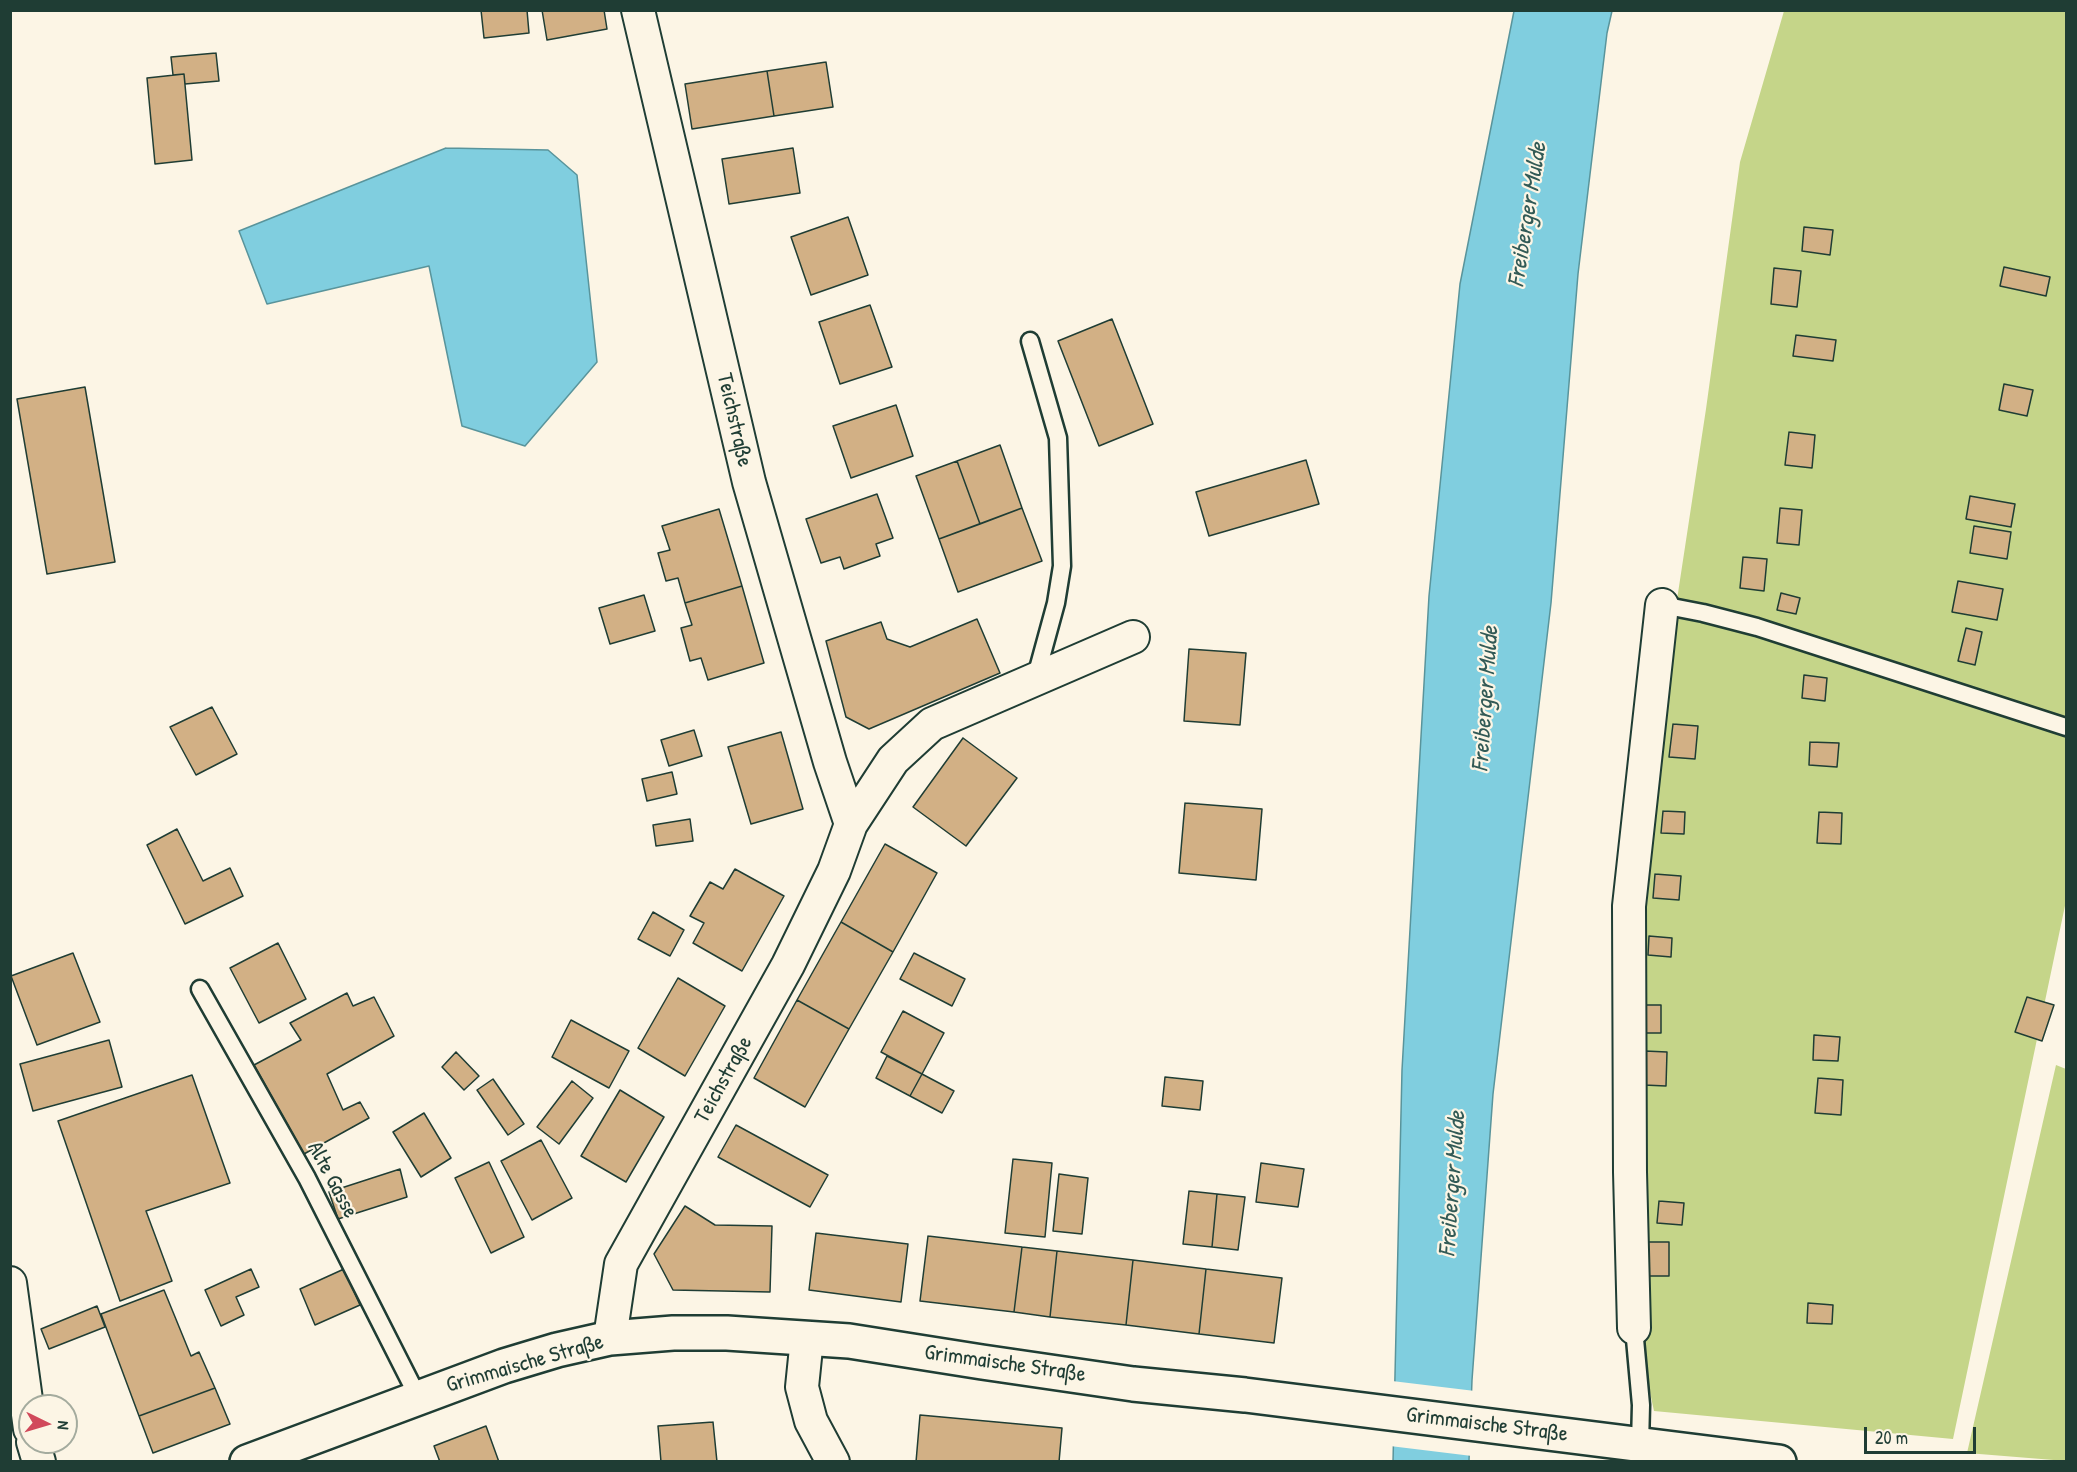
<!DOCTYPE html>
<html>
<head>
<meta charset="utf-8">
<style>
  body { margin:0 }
  #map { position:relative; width:2077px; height:1472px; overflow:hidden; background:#fcf5e5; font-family:"Patrick Hand",sans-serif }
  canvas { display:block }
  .frame { position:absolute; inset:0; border:12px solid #1f3d34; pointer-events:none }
  .north { position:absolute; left:18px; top:1394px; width:60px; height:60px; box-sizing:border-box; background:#fcf5e5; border:2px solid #a4ab9e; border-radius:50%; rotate:95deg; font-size:16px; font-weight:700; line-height:24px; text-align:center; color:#1f3d34 }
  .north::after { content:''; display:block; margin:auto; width:21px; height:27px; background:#d1495b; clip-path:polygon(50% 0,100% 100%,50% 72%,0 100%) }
  .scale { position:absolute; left:1864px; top:1427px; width:112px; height:27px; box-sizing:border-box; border:3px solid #1f3d34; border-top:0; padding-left:8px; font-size:18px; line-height:21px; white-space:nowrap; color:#1f3d34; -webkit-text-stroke:4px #fcf5e5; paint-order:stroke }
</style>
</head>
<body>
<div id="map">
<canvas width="2077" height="1472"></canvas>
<div class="frame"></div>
<div class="north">N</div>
<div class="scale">20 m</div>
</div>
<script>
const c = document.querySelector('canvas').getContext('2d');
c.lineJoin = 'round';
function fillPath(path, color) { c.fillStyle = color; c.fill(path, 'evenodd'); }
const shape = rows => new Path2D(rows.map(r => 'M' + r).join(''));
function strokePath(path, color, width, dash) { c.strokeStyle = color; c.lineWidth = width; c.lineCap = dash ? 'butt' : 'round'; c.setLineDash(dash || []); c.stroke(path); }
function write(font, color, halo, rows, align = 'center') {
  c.font = font + ' "Patrick Hand",sans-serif'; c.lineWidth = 4.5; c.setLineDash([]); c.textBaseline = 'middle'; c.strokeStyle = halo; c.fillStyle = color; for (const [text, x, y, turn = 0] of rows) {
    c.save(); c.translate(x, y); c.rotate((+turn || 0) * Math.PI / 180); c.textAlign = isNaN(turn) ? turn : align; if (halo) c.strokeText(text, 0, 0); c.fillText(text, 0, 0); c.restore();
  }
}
const green = shape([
  [1784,11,2066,11,2066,901,1953,1439,1654,1411,1646,1374,1639,1320,1641,970,1671,639,1706,409,1740,162],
  [2056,1065,2066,1069,2066,1461,1967,1453]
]);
const water = shape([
  [1514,11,1612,11,1607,33,1578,274,1551,603,1493,1094,1472,1380,1469,1461,1393,1462,1402,1070,1429,596,1460,284,1514,11],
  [446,148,548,150,577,175,597,362,525,446,462,426,429,266,267,304,239,231,446,148]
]);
const pier = shape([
  [1392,1381,1475,1391,1472,1456,1390,1446]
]);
const building = shape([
  [481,10,527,10,529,33,484,38,481,10],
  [542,10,604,10,607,29,547,40,542,10],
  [216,53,219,81,185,84,184,74,173,75,171,57,216,53],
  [826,62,833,107,774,116,767,71,826,62],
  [767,71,774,116,692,129,685,84,767,71],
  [184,74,192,160,155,164,147,78,184,74],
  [793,148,800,193,729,204,722,159,793,148],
  [848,217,868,275,811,295,791,237,848,217],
  [1804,227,1833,230,1830,255,1802,251,1804,227],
  [2004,267,2050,277,2046,296,2000,286,2004,267],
  [1774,268,1801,271,1797,307,1771,304,1774,268],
  [870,305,892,367,840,384,819,322,870,305],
  [1112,319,1153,424,1099,446,1058,341,1112,319],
  [1796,335,1836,340,1833,361,1793,356,1796,335],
  [2004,384,2033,390,2027,416,1999,410,2004,384],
  [85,387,115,562,47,574,17,399,85,387],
  [896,405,913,456,851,478,833,426,896,405],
  [1789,432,1815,435,1812,468,1785,465,1789,432],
  [1000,445,1022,508,980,524,957,461,1000,445],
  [1306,460,1319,504,1209,536,1196,492,1306,460],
  [957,461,980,524,939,539,916,476,957,461],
  [877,494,893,538,876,544,880,556,844,569,840,557,821,563,806,519,877,494],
  [1970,496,2015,504,2011,527,1966,519,1970,496],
  [1022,508,1042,561,958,592,939,539,1022,508],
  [1780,508,1802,510,1799,545,1777,543,1780,508],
  [719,509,742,586,685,603,678,578,666,581,658,553,670,550,662,526,719,509],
  [1974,526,2011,532,2007,559,1970,553,1974,526],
  [1743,557,1767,559,1764,591,1740,588,1743,557],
  [1958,581,2003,589,1997,620,1952,612,1958,581],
  [742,586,764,663,708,680,701,658,690,661,681,628,692,625,685,603,742,586],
  [1781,593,1800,598,1796,614,1777,610,1781,593],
  [644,595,655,631,610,644,599,608,644,595],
  [977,619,1000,673,869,729,846,717,826,641,881,622,887,639,910,647,977,619],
  [1966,628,1982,632,1975,665,1958,661,1966,628],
  [1189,649,1246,653,1240,725,1184,721,1189,649],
  [1804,675,1827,678,1825,701,1802,698,1804,675],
  [212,707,237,754,196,775,170,727,212,707],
  [1673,724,1698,726,1695,759,1669,757,1673,724],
  [694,730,702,756,669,766,661,740,694,730],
  [781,732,803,809,751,824,728,747,781,732],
  [963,738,1017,778,966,846,913,807,963,738],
  [1810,742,1839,743,1837,767,1809,765,1810,742],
  [672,772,677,794,647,801,642,779,672,772],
  [1185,803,1262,809,1256,880,1179,873,1185,803],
  [1663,811,1685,812,1684,834,1661,833,1663,811],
  [1819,812,1842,813,1841,844,1817,843,1819,812],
  [690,819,693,841,656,846,653,825,690,819],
  [177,829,203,881,230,868,243,896,185,924,147,845,177,829],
  [885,844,937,873,893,952,841,922,885,844],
  [735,869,784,896,742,971,693,943,704,923,690,916,710,882,723,889,735,869],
  [1655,874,1681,876,1679,900,1653,898,1655,874],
  [653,912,684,930,670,956,638,939,653,912],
  [841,922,893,952,849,1029,797,1000,841,922],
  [1649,936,1672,938,1671,957,1648,955,1649,936],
  [278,943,306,999,259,1023,230,968,278,943],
  [73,953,100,1022,37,1045,11,976,73,953],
  [914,953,965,979,952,1006,900,979,914,953],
  [678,978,725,1006,685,1076,638,1048,678,978],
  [347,993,353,1006,374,997,394,1036,327,1074,343,1110,360,1102,369,1118,304,1154,254,1065,301,1040,290,1023,347,993],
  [2027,997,2054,1005,2042,1041,2015,1032,2027,997],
  [797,1000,849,1029,805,1107,754,1078,797,1000],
  [1642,1005,1661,1005,1661,1033,1642,1033,1642,1005],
  [903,1011,944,1033,922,1074,881,1052,903,1011],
  [571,1020,629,1051,609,1088,552,1057,571,1020],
  [1814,1035,1840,1037,1838,1061,1813,1060,1814,1035],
  [109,1040,122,1087,33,1111,20,1064,109,1040],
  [1645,1051,1667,1052,1666,1086,1644,1085,1645,1051],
  [456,1052,479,1076,464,1090,442,1067,456,1052],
  [887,1056,922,1074,910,1096,876,1078,887,1056],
  [922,1074,954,1091,942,1113,910,1096,922,1074],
  [192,1075,230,1183,146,1211,172,1281,120,1301,58,1121,192,1075],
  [1165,1077,1203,1081,1200,1110,1162,1106,1165,1077],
  [1818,1078,1843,1080,1841,1115,1815,1113,1818,1078],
  [493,1079,524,1124,508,1135,477,1090,493,1079],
  [572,1081,593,1098,559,1144,537,1127,572,1081],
  [620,1090,664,1117,626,1182,581,1156,620,1090],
  [424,1113,451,1158,421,1177,393,1132,424,1113],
  [736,1125,828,1175,810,1207,718,1157,736,1125],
  [541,1140,572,1198,532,1220,501,1161,541,1140],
  [1013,1159,1052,1163,1045,1237,1005,1233,1013,1159],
  [489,1162,524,1237,491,1253,455,1178,489,1162],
  [1261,1163,1304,1169,1298,1207,1256,1202,1261,1163],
  [400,1169,407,1197,338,1219,329,1192,400,1169],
  [1059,1174,1088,1178,1082,1234,1053,1231,1059,1174],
  [1189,1191,1217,1194,1212,1247,1183,1244,1189,1191],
  [1217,1194,1245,1197,1238,1250,1212,1247,1217,1194],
  [1659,1201,1684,1203,1682,1225,1657,1223,1659,1201],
  [685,1206,715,1225,772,1226,770,1292,673,1290,654,1254,685,1206],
  [816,1233,908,1244,901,1302,809,1290,816,1233],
  [928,1236,1022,1247,1014,1312,920,1301,928,1236],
  [1647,1242,1669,1242,1669,1276,1648,1276,1647,1242],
  [1022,1247,1057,1251,1050,1317,1014,1312,1022,1247],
  [1057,1251,1133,1260,1126,1325,1050,1317,1057,1251],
  [1133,1260,1206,1269,1199,1334,1126,1325,1133,1260],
  [251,1269,259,1287,236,1297,244,1315,221,1326,205,1290,251,1269],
  [344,1269,360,1305,315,1325,300,1289,344,1269],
  [1206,1269,1282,1278,1274,1343,1199,1334,1206,1269],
  [164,1290,191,1356,199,1352,215,1388,139,1416,101,1314,164,1290],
  [1808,1303,1833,1305,1832,1324,1807,1323,1808,1303],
  [97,1306,105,1327,49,1349,41,1329,97,1306],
  [215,1388,230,1424,153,1453,139,1416,215,1388],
  [920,1415,1062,1428,1059,1462,916,1462,920,1415],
  [713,1422,717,1462,661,1462,658,1426,713,1422],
  [486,1426,499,1462,440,1462,434,1446,486,1426]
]);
const lane = shape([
  [1030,341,1058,438,1062,566,1056,603,1035,680],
  [1662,605,1703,613,1757,627,2066,727],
  [200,989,307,1178,418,1397],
  [1634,1328,1641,1405,1640,1445]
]);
const street = shape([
  [851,824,893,760,932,724,1133,637],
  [10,1283,30,1429],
  [1634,1328,1630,1172,1629,906,1662,605],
  [610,1338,621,1264,788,965,834,871,851,824,830,762,749,482,638,10],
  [807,1338,802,1387,811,1421,833,1462],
  [33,1442,39,1462]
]);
const secondary = shape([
  [247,1462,504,1366,557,1350,610,1338,673,1333,727,1333,849,1341,982,1362,1133,1384,1245,1395,1779,1462]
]);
const streetNames = [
  ["Teichstraße",734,420,77],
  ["Teichstraße",724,1080,-61],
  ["Alte Gasse",332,1180,62],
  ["Grimmaische Straße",525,1364,-16],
  ["Grimmaische Straße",1005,1364,8],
  ["Grimmaische Straße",1487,1425,7]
];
const waterNames = [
  ["Freiberger Mulde",1528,215,-81],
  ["Freiberger Mulde",1486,699,-86],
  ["Freiberger Mulde",1453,1184,-86]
];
fillPath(green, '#c5d589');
fillPath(water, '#80cedf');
strokePath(water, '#59949b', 1.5);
fillPath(pier, '#fcf5e5');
fillPath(building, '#d2b085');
strokePath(building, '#1f3d34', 1.5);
strokePath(lane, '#1f3d34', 21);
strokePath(street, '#1f3d34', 36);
strokePath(secondary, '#1f3d34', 38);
strokePath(lane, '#fcf5e5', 16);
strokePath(street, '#fcf5e5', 32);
strokePath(secondary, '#fcf5e5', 33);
write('22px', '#1f3d34', '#fcf5e5', streetNames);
write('italic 24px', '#325a56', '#fcf5e5', waterNames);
</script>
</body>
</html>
